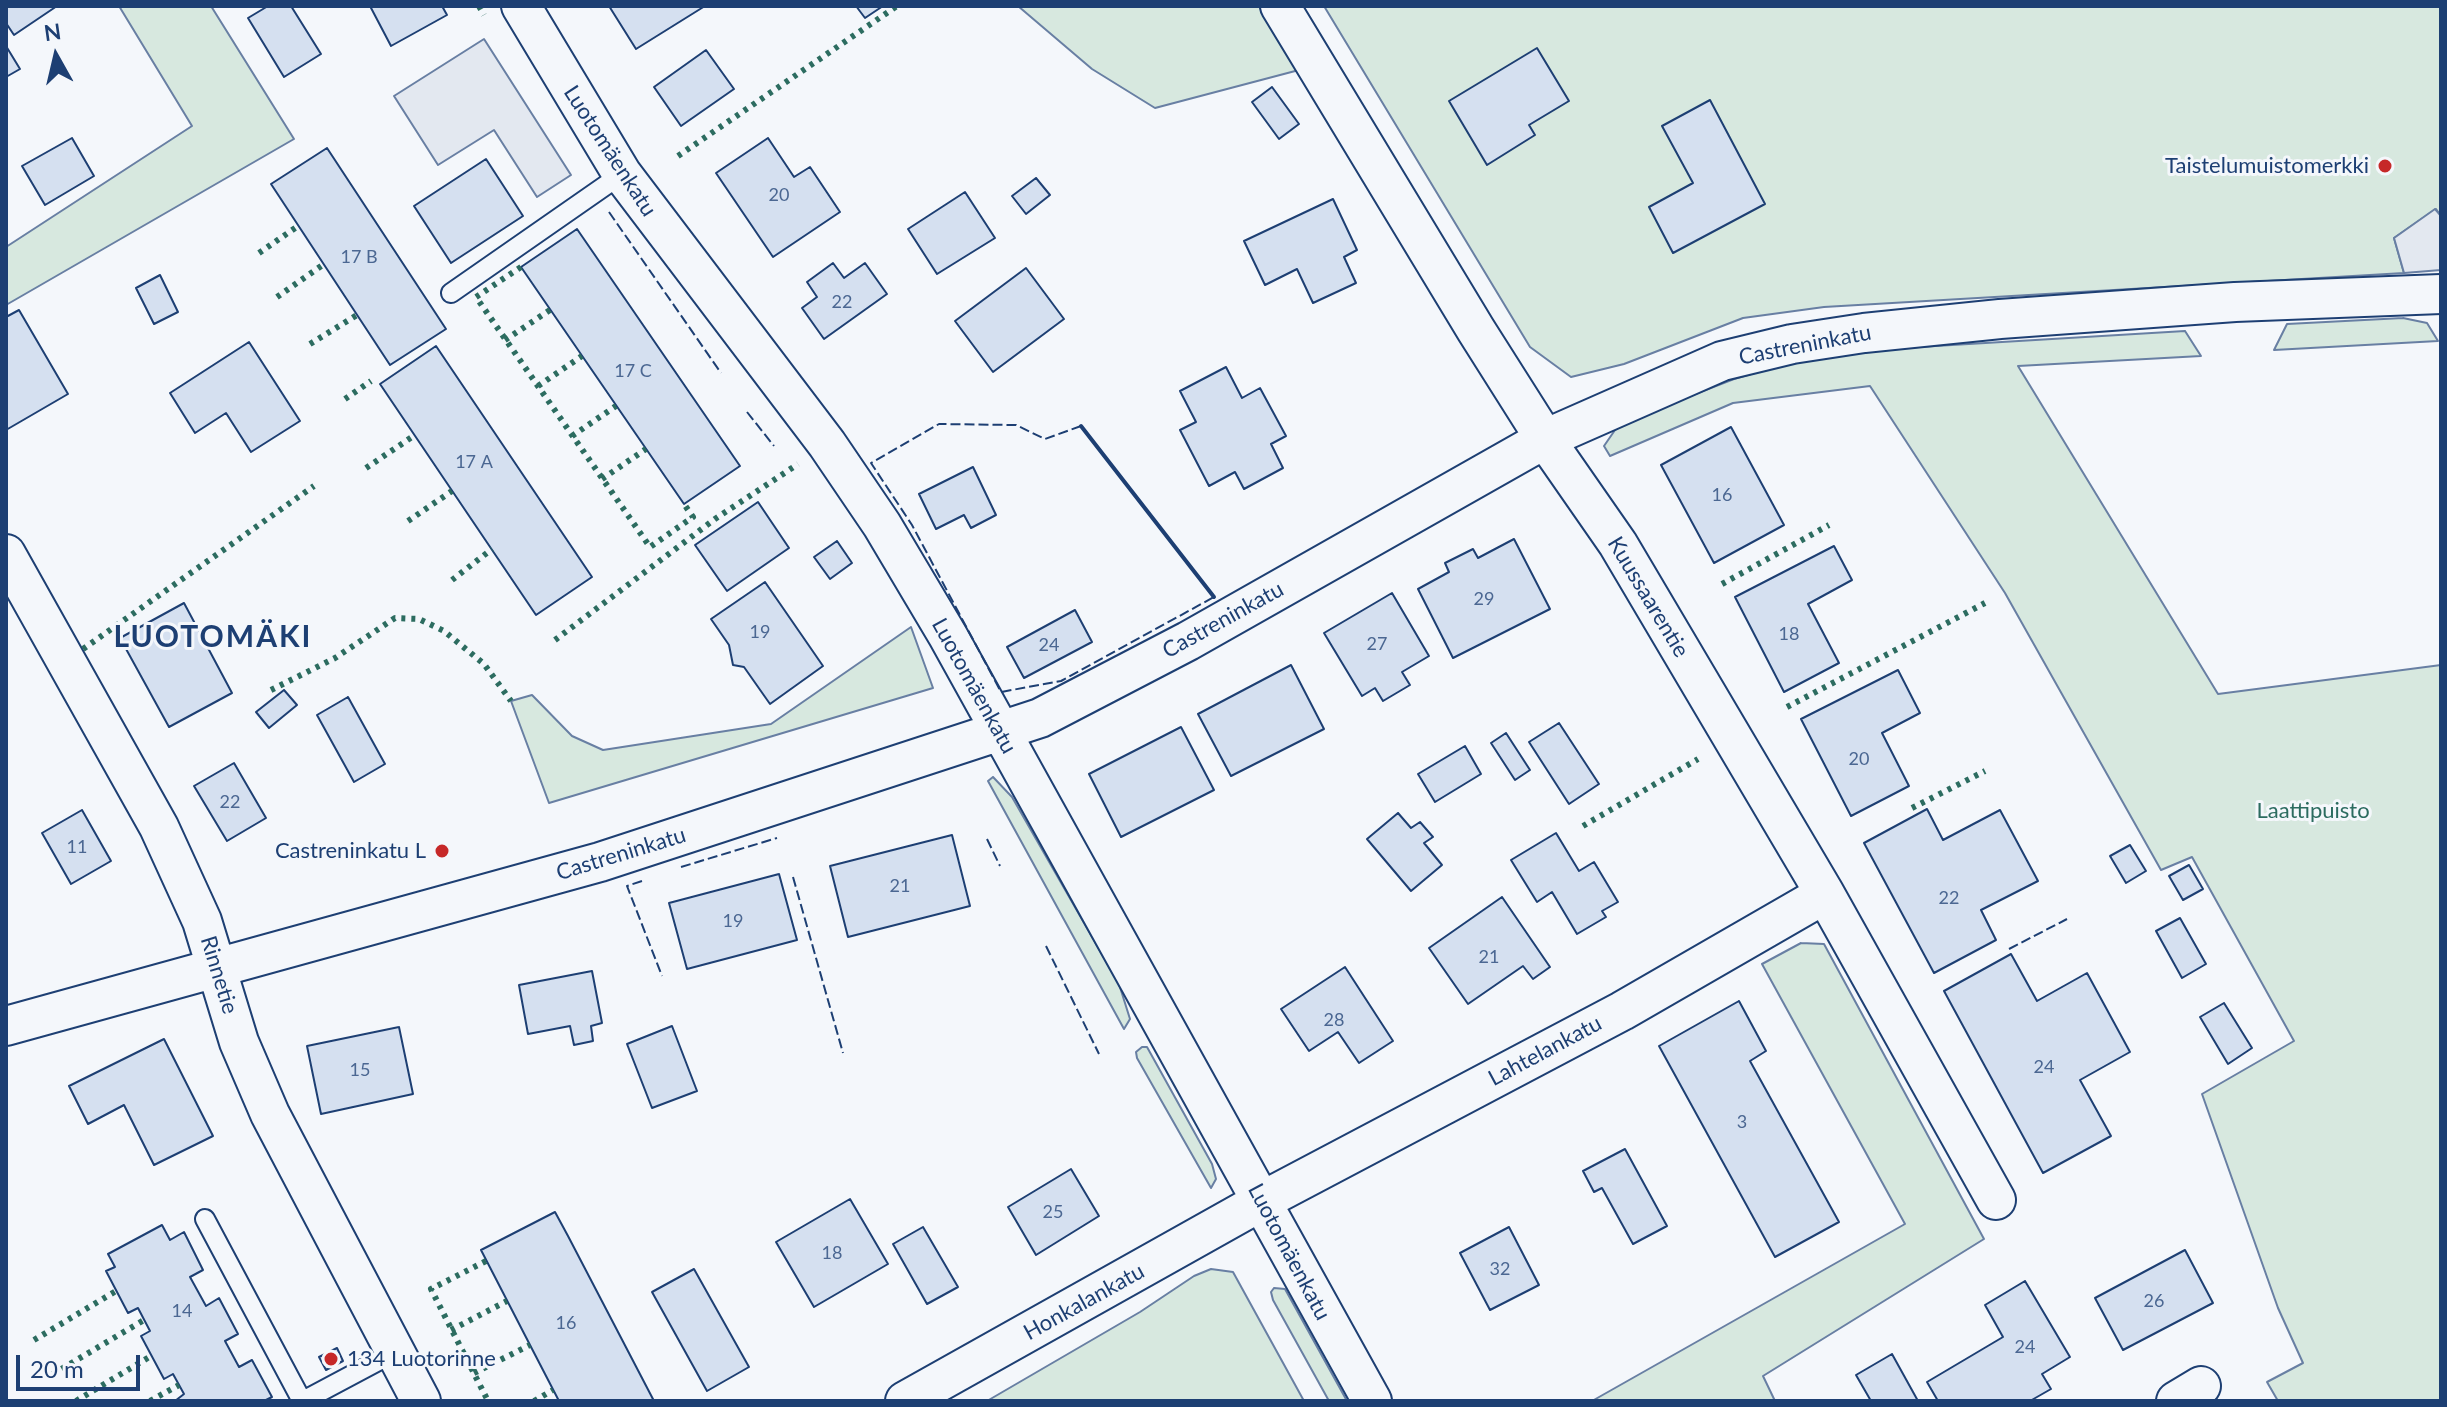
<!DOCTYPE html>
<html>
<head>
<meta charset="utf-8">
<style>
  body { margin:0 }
  #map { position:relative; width:2447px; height:1407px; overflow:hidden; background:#f4f7fb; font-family:Lato,sans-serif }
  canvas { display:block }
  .frame { position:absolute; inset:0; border:8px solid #1d3f73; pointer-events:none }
  .north { position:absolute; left:16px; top:16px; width:80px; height:80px; -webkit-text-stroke:6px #f4f7fb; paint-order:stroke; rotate:352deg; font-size:22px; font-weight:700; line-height:32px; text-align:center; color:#1d3f73 }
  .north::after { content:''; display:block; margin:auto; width:28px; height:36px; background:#1d3f73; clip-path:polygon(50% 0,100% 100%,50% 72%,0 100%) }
  .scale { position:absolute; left:16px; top:1355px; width:124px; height:36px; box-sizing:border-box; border:4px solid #1d3f73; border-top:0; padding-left:10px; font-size:24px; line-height:28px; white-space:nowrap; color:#1d3f73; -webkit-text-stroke:6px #f4f7fb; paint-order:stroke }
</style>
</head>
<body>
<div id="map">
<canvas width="2447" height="1407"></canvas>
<div class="frame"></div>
<div class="north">N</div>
<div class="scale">20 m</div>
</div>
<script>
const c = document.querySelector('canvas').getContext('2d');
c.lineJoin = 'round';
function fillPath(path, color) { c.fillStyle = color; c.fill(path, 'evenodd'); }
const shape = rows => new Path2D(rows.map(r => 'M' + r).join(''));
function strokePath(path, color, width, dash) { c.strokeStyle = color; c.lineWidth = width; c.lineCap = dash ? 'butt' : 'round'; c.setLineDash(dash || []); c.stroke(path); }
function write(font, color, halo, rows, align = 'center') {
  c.font = font + ' Lato,sans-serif'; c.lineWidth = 6; c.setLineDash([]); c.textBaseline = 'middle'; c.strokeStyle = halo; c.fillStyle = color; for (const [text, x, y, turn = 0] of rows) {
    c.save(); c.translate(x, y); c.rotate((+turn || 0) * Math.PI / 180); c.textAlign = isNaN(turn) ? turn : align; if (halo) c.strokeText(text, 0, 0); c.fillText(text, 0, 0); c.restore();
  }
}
const green = shape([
  [119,6,211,6,294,139,6,305,6,247,192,126,119,6],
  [1018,6,1259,6,1299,70,1155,108,1092,69,1018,6],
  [1324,6,2441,6,2441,216,2436,209,2394,238,2404,273,1824,307,1743,318,1624,364,1571,377,1530,347,1324,6],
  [2403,318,2427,323,2438,341,2274,350,2287,324,2403,318],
  [2185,331,2201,356,2018,366,2218,694,2441,665,2441,1401,2278,1401,2267,1382,2303,1363,2278,1308,2202,1094,2294,1041,2192,857,2161,870,2005,593,1870,386,1733,403,1610,456,1604,446,1615,430,1631,419,1734,379,1796,361,1869,350,2185,331],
  [911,627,933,688,549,803,511,701,532,695,572,736,603,750,771,724,911,627],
  [993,777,1012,797,1119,984,1130,1019,1124,1029,988,781,993,777],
  [1801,943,1824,944,1984,1239,1763,1376,1775,1401,1592,1401,1905,1224,1762,964,1801,943],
  [1142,1047,1147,1047,1212,1164,1216,1179,1211,1188,1137,1058,1136,1052,1142,1047],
  [1211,1269,1233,1272,1304,1401,987,1401,1140,1312,1194,1276,1211,1269],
  [1274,1288,1285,1289,1347,1401,1329,1401,1273,1300,1271,1292,1274,1288]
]);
const parking = shape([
  [484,39,571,175,537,197,494,130,438,165,394,96,484,39],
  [2435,209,2441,216,2441,270,2404,273,2394,238,2435,209]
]);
const building = shape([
  [6,6,57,6,14,35,6,23,6,6],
  [268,6,291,6,321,54,284,77,248,18,268,6],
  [370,6,442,6,447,15,391,46,370,6],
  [609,6,705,6,636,49,609,6],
  [856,6,883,6,865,18,856,6],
  [6,46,20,69,6,77,6,46],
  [1537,48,1569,101,1529,125,1535,135,1487,165,1449,101,1537,48],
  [706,50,734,89,681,126,654,87,706,50],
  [1272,87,1299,124,1279,139,1252,102,1272,87],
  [1710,100,1765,204,1673,253,1649,207,1693,183,1662,126,1710,100],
  [72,138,94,176,45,205,22,166,72,138],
  [768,138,794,177,810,167,840,212,773,257,716,173,768,138],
  [327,148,446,329,390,365,271,184,327,148],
  [486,159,523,216,451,263,414,206,486,159],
  [1036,178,1050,195,1026,214,1012,196,1036,178],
  [965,192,995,238,937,274,908,229,965,192],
  [1333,199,1357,250,1344,257,1356,283,1313,303,1297,269,1265,285,1244,241,1333,199],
  [577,229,740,466,684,504,521,267,577,229],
  [833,263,844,278,865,263,887,294,824,339,802,308,817,297,807,282,833,263],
  [1026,268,1064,319,993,372,955,321,1026,268],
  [160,275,178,312,154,324,136,288,160,275],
  [19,310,68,394,6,430,6,317,19,310],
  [249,342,300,421,251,452,226,413,195,433,170,393,249,342],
  [436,346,592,577,536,615,380,384,436,346],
  [1226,367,1242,398,1260,388,1286,436,1271,444,1283,468,1244,489,1235,472,1209,486,1180,430,1196,422,1180,391,1226,367],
  [1731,427,1784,525,1714,563,1661,465,1731,427],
  [973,467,996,515,971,528,964,515,936,529,919,494,973,467],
  [758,502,789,548,727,591,695,545,758,502],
  [1514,539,1550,609,1453,658,1418,589,1449,572,1445,563,1473,549,1478,558,1514,539],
  [837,541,852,563,830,579,814,557,837,541],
  [1834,546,1852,580,1808,604,1839,663,1784,692,1735,597,1834,546],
  [765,582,823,666,770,704,744,667,733,665,729,645,711,619,765,582],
  [1392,593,1429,656,1402,672,1410,685,1383,701,1375,688,1362,696,1324,633,1392,593],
  [184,603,232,693,169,727,120,638,184,603],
  [1075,610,1092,642,1024,678,1007,647,1075,610],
  [1291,665,1324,729,1231,776,1198,714,1291,665],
  [1898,670,1920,713,1882,733,1909,786,1851,816,1801,719,1898,670],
  [284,690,297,705,269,728,256,712,284,690],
  [348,697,385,764,354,782,317,715,348,697],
  [1559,723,1599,784,1569,804,1529,742,1559,723],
  [1181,727,1214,790,1121,837,1089,774,1181,727],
  [1506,733,1530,770,1515,780,1491,743,1506,733],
  [1465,746,1481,774,1435,802,1418,774,1465,746],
  [234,763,266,818,227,841,194,786,234,763],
  [1927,809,1943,840,2000,810,2038,881,1981,910,1996,940,1934,973,1864,843,1927,809],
  [82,810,111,861,71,884,42,833,82,810],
  [1398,813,1411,828,1420,822,1433,837,1424,843,1442,865,1411,891,1367,839,1398,813],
  [1556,833,1579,871,1594,862,1618,902,1602,911,1606,917,1577,934,1552,892,1537,902,1511,860,1556,833],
  [952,835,970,906,848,937,830,866,952,835],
  [2130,845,2146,871,2126,883,2110,856,2130,845],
  [2189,865,2203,889,2183,900,2169,876,2189,865],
  [779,874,797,940,687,969,669,903,779,874],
  [1502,897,1550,967,1533,979,1523,966,1468,1004,1429,948,1502,897],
  [2180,918,2206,964,2182,978,2156,931,2180,918],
  [2011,954,2037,1001,2087,973,2130,1052,2080,1080,2111,1136,2043,1173,1944,991,2011,954],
  [1345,967,1393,1041,1359,1063,1338,1032,1309,1051,1281,1009,1345,967],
  [592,971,602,1023,591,1026,593,1041,574,1045,570,1026,528,1034,519,985,592,971],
  [1739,1001,1766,1051,1750,1061,1839,1222,1775,1257,1659,1046,1739,1001],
  [2224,1003,2252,1048,2228,1064,2200,1017,2224,1003],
  [672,1026,697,1091,652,1108,627,1044,672,1026],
  [399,1027,413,1094,321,1114,307,1046,399,1027],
  [164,1039,213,1136,154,1165,124,1105,88,1124,69,1086,164,1039],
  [1625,1149,1667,1226,1633,1244,1602,1188,1594,1192,1583,1171,1625,1149],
  [1071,1169,1099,1216,1036,1255,1008,1207,1071,1169],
  [850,1199,888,1264,814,1307,776,1242,850,1199],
  [555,1212,568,1236,654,1401,559,1401,530,1345,481,1250,555,1212],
  [162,1225,170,1240,184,1232,203,1270,190,1277,206,1306,219,1298,238,1334,225,1341,239,1367,252,1360,272,1397,264,1401,175,1401,184,1394,173,1374,164,1379,141,1336,150,1331,138,1308,128,1313,106,1271,115,1267,108,1254,162,1225],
  [923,1227,958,1287,927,1304,893,1244,923,1227],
  [1509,1227,1539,1285,1490,1310,1460,1253,1509,1227],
  [2185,1250,2213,1303,2123,1350,2095,1298,2185,1250],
  [694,1269,749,1367,707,1391,652,1292,694,1269],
  [2025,1281,2070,1357,2042,1374,2051,1389,2030,1401,1938,1401,1927,1382,2003,1337,1985,1305,2025,1281],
  [337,1348,343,1361,326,1370,319,1357,337,1348],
  [1892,1354,1918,1401,1871,1401,1856,1375,1892,1354]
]);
const lane = shape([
  [451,293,622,174],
  [205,1219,302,1401],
  [303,1401,395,1352]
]);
const street = shape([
  [521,6,622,174,827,444,882,525,948,636,1372,1401],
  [1280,6,1476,330,1545,439,1618,544,1825,894,1996,1200],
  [6,554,159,827,202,921,239,1042,270,1114,421,1401],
  [6,1026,600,862,1040,718,1188,641,1545,439,1722,361,1792,344,1864,333,2000,319,2235,302,2441,294],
  [905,1401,1262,1201,1622,1011,1825,894],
  [2176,1401,2201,1386]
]);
const hedge = shape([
  [479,6,484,15],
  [678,156,897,6],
  [259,253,298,226],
  [521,267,476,297,650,547,693,517,684,504],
  [277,297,324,264],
  [505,340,550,310],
  [310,344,357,315],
  [538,386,582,356],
  [345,399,371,381],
  [572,436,616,406],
  [366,468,415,435],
  [602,479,646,449],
  [408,521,452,491],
  [452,580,492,549],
  [1722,584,1829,525],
  [555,640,715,519,798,464],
  [83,649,314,486],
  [271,690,335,658,395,618,419,619,444,631,484,664,511,701],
  [1787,707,1985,603],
  [1912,808,1985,771],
  [1583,826,1698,759],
  [486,1261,431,1289,488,1401],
  [451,1330,507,1301],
  [34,1340,116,1291],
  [474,1373,530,1345],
  [53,1374,144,1320],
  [76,1401,151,1356],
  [150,1401,179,1385],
  [534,1401,553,1390]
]);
const fence = shape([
  [609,212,721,373],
  [747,412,774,446],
  [1081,426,1045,439,1016,425,939,424,871,463,912,525,1001,692,1061,681,1214,597],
  [987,839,1000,866],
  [681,867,777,838],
  [793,877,843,1053],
  [642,881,627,886,662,976],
  [1046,946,1099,1054],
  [2009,949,2067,919]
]);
const wall = shape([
  [1081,426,1214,597]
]);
const markers = [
  [2385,166,8,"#c62828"],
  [442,851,8,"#c62828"],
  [331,1359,8,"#c62828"]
];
const numberNames = [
  ["20",779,195],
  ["17 B",359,257],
  ["22",842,302],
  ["17 C",633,371],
  ["17 A",474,462],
  ["16",1722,495],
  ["29",1484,599],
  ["19",760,632],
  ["18",1789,634],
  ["27",1377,644],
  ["24",1049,645],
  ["20",1859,759],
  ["22",230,802],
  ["11",77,847],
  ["21",900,886],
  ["22",1949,898],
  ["19",733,921],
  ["21",1489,957],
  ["28",1334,1020],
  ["24",2044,1067],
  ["15",360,1070],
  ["3",1742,1122],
  ["25",1053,1212],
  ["18",832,1253],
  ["32",1500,1269],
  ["26",2154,1301],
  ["14",182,1311],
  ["16",566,1323],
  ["24",2025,1347]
];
const streetNames = [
  ["Luotomäenkatu",610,151,57],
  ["Castreninkatu",1805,345,-11],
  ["Kuussaarentie",1648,597,59],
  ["Castreninkatu",1223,620,-29],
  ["Luotomäenkatu",974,686,61],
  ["Castreninkatu",621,854,-17],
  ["Rinnetie",219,975,73],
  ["Lahtelankatu",1545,1051,-28],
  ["Luotomäenkatu",1289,1252,62],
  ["Honkalankatu",1084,1302,-29]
];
const poiNames = [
  ["Taistelumuistomerkki",2369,166],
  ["Castreninkatu L",426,851],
  ["134 Luotorinne",347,1359,"left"]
];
const parkNames = [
  ["Laattipuisto",2313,811]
];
const districtNames = [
  ["LUOTOMÄKI",213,637]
];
fillPath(green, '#d7e8df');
strokePath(green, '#687fa3', 2);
fillPath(parking, '#e3e8f0');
strokePath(parking, '#687fa3', 2);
fillPath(building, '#d5e0f0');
strokePath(building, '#1d3f73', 2);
strokePath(lane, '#1d3f73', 22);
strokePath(street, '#1d3f73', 42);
strokePath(lane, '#f4f7fb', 18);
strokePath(street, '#f4f7fb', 38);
strokePath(hedge, '#2c6c60', 6, [4, 6]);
strokePath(fence, '#1d3f73', 2, [10, 4]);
strokePath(wall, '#1d3f73', 4);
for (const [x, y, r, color] of markers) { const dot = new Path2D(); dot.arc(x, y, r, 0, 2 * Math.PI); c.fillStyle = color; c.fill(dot); strokePath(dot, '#f4f7fb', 3); }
write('18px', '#4b6792', null, numberNames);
write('22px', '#1d3f73', '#f4f7fb', streetNames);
write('22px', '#1d3f73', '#f4f7fb', poiNames, 'right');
write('22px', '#2c6c60', '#f4f7fb', parkNames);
c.letterSpacing = '2px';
write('bold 30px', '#1d3f73', '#f4f7fb', districtNames);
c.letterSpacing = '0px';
</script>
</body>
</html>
